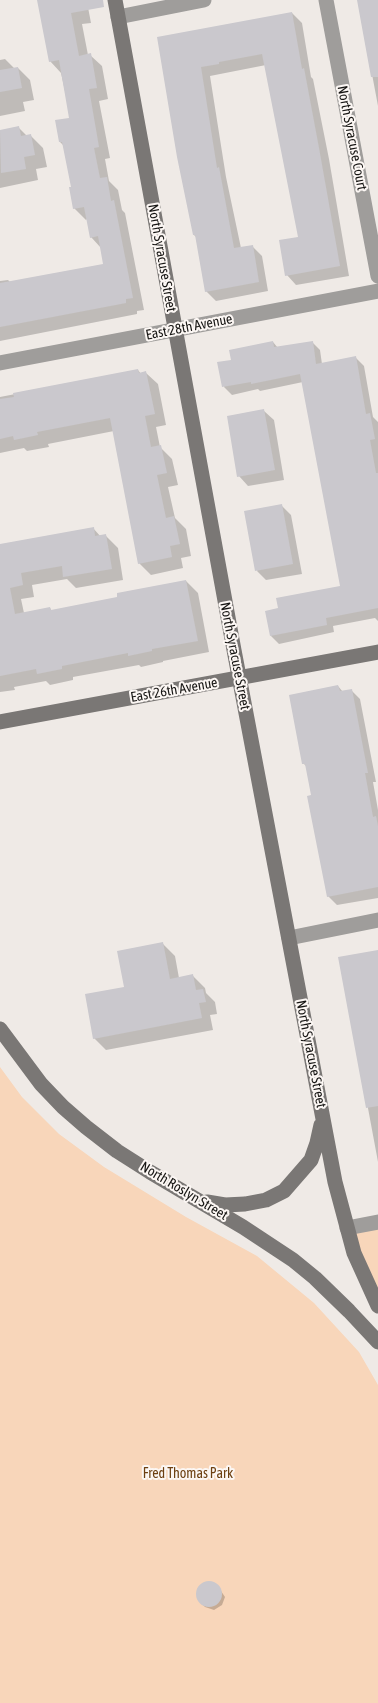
<!DOCTYPE html>
<html>
<head>
<meta charset="utf-8">
<style>
  body { margin:0 }
  canvas { display:block; background:#efeae6 }
</style>
</head>
<body>
<canvas width="378" height="1703"></canvas>
<script>
const c = document.querySelector('canvas').getContext('2d');
c.lineJoin = 'round';
function fillPath(path, color) { c.fillStyle = color; c.fill(path, 'evenodd'); }
const shape = rows => new Path2D(rows.map(r => 'M' + r).join(''));
function strokePath(path, color, width, dash) { c.strokeStyle = color; c.lineWidth = width; c.lineCap = dash ? 'butt' : 'round'; c.setLineDash(dash || []); c.stroke(path); }
function write(font, color, halo, rows, align = 'center') {
  c.font = font + ' "Asap Condensed",sans-serif'; c.lineWidth = 4; c.setLineDash([]); c.textBaseline = 'middle'; c.strokeStyle = halo; c.fillStyle = color; for (const [text, x, y, turn = 0] of rows) {
    c.save(); c.translate(x, y); c.rotate((+turn || 0) * Math.PI / 180); c.textAlign = isNaN(turn) ? turn : align; if (halo) c.strokeText(text, 0, 0); c.fillText(text, 0, 0); c.restore();
  }
}
const green = shape([
  [0,1067,22,1097,59,1134,104,1167,186,1217,257,1256,314,1303,359,1352,378,1385,378,1703,0,1703],
  [378,1222,378,1306,347,1228]
]);
const shadow = shape([
  [38,0,85,0,87,2,91,23,82,24,88,55,90,55,102,66,108,99,99,101,110,158,105,159,109,181,118,190,122,210,125,213,144,310,137,311,137,314,0,341,0,281,8,280,11,283,105,265,101,248,91,237,87,219,86,220,74,208,72,188,64,146,60,142,71,119,61,73,50,61],
  [358,0,378,0,378,106],
  [292,13,302,23,311,77,313,79,329,159,349,276,296,285,287,275,299,238,266,65,210,76,226,177,241,248,252,246,262,256,268,291,216,301,206,291,196,237,194,235,159,38],
  [5,59,15,69,18,68,30,80,34,100,23,102,25,111,0,116,0,60],
  [19,128,27,136,31,136,43,148,47,167,36,169,38,180,0,188,0,131],
  [273,342,278,348,312,342,320,350,322,364,356,358,364,366,373,417,378,422,378,621,375,618,333,626,334,632,279,644,271,636,279,609,342,587,303,382,260,391,258,389,232,395,224,387,232,360],
  [138,370,141,374,146,373,158,384,166,425,156,427,160,447,172,459,178,485,168,487,175,518,186,529,191,556,181,558,183,568,151,575,139,563,114,431,48,444,49,447,27,451,24,448,0,453,0,397],
  [264,411,274,420,284,480,248,486,239,476],
  [281,505,291,515,302,574,266,580,257,571],
  [93,528,101,537,106,536,118,548,123,580,76,588,67,579,32,585,34,597,21,599,24,613,50,608,52,611,119,598,186,581,198,593,209,652,163,661,163,662,141,667,139,665,73,677,73,680,50,685,46,681,14,687,15,690,0,692,0,546],
  [338,686,343,692,351,690,360,699,376,782,373,782,378,810,378,898,337,905,328,896,307,767,304,764],
  [163,944,175,956,179,978,193,976,205,988,206,993,215,1002,217,1014,210,1015,213,1030,106,1050,94,1038,126,988],
  [378,951,378,1162,340,958],
  [208,1582,217,1585,225,1597,222,1605,214,1610,205,1607,201,1603,197,1593,198,1588,202,1584]
]);
const building = shape([
  [37,0,103,0,104,7,71,13,79,56,91,53,97,88,89,89,99,147,94,148,100,178,107,177,111,201,114,200,133,298,126,299,126,303,0,327,0,283,103,264,98,236,90,238,84,207,73,209,69,187,71,187,62,142,59,142,55,120,69,118,59,60,49,62],
  [357,0,378,0,378,77,371,77],
  [292,12,302,69,304,68,319,148,340,266,285,276,279,240,298,237,262,54,219,62,219,64,201,67,217,168,219,167,234,248,253,245,259,282,205,292,195,235,193,235,177,157,157,37],
  [18,67,22,88,0,92,0,70],
  [19,126,21,136,31,134,35,155,24,157,26,169,1,173,0,130],
  [273,341,274,347,313,341,316,364,356,356,366,414,370,413,375,439,370,440,376,473,378,473,378,608,326,618,327,625,270,636,265,611,278,608,276,598,340,586,300,374,251,384,251,382,222,387,217,362,231,360,229,350],
  [138,369,139,373,146,371,155,414,145,416,151,447,161,445,167,473,157,475,166,518,174,516,180,544,170,546,172,557,138,564,110,418,37,432,38,435,14,440,13,436,0,439,0,399,14,397,13,393],
  [264,409,275,470,237,477,227,416],
  [282,504,293,564,255,571,244,511],
  [94,527,95,536,106,534,112,569,63,577,62,566,21,573,23,585,10,588,15,614,50,607,51,610,117,597,117,593,186,580,198,641,152,649,152,651,128,656,128,653,62,666,62,669,37,674,36,669,0,676,0,544],
  [338,685,340,691,352,689,362,742,368,773,365,773,373,817,376,816,378,826,378,887,327,897,307,796,311,795,305,764,302,764,289,695],
  [163,942,170,979,193,974,196,990,203,989,206,1002,199,1003,202,1018,93,1039,85,994,124,987,117,951],
  [378,950,378,1106,366,1108,338,957],
  '196 1594a13 13 0 1 1 26 0a13 13 0 1 1-26 0Z'
]);
const street = shape([
  [326,0,378,276],
  [118,17,204,0],
  [0,363,378,291],
  [289,938,378,920],
  [347,1228,378,1222]
]);
const secondary = shape([
  [115,0,234,650,335,1182,354,1253,378,1306],
  [0,722,378,652],
  [0,1029,41,1084,63,1107,86,1127,117,1151,150,1172,243,1227,293,1260,315,1278,349,1311,378,1342],
  [207,1202,225,1205,245,1204,266,1200,284,1191,311,1160,317,1143,321,1125]
]);
const streetNames = [
  ["North Syracuse Court",352,138,79],
  ["North Syracuse Street",162,258,80],
  ["East 28th Avenue",189,327,-11],
  ["North Syracuse Street",235,656,79],
  ["East 26th Avenue",174,690,-10],
  ["North Syracuse Street",311,1054,79],
  ["North Roslyn Street",184,1191,31]
];
const parkNames = [
  ["Fred Thomas Park",188,1474]
];
fillPath(green, '#f8d6ba');
fillPath(shadow, '#0003');
fillPath(building, '#cac8cd');
strokePath(street, '#9f9d9b', 15);
strokePath(secondary, '#7a7775', 15);
write('14px', '#161513', '#fcf7f4', streetNames);
write('14px', '#6c3f10', '#fcf7f4', parkNames);
</script>
</body>
</html>
